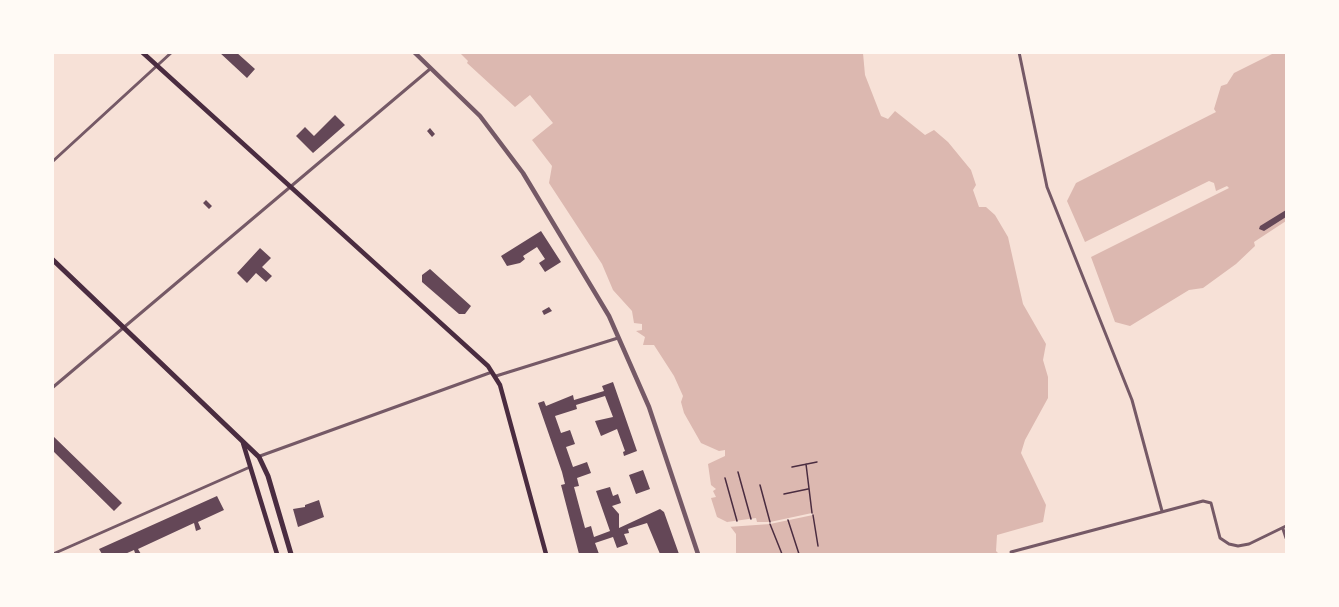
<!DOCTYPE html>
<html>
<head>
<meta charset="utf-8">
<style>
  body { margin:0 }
  #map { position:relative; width:1339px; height:607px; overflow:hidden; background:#f7e1d7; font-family:Ubuntu,sans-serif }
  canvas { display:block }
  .frame { position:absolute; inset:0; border:54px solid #fffaf5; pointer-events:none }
</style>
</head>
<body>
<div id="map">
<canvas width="1339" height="607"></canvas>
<div class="frame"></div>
</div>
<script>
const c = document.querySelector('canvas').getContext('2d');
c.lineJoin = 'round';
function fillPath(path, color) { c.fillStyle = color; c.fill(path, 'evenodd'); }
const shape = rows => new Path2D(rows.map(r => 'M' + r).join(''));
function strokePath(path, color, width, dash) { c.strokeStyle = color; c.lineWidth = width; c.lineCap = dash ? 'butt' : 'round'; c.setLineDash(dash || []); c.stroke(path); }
const water = shape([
  [460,53,863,53,865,75,881,116,888,119,895,111,925,135,934,130,948,142,971,170,976,185,973,190,979,207,986,207,995,215,1008,237,1023,304,1046,344,1043,360,1048,377,1048,398,1025,440,1021,453,1046,505,1043,522,997,535,996,551,999,554,736,554,736,534,727,522,717,517,711,498,716,497,713,491,716,489,711,485,708,464,725,456,725,450,719,451,701,443,684,413,681,402,683,396,674,376,654,345,643,345,645,337,636,331,642,330,642,324,634,323,632,311,613,290,602,264,549,183,552,166,532,140,553,123,530,95,515,107,467,63,468,61],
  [1274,53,1286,53,1286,221,1254,242,1255,246,1236,264,1203,288,1189,290,1130,326,1115,322,1091,257,1229,188,1227,186,1216,191,1214,183,1209,181,1085,242,1067,201,1076,183,1216,112,1214,109,1221,86,1227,84,1234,73]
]);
const pier = shape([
  [812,513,813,515,770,524,728,527,727,522,756,518,757,522,770,522]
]);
const building = shape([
  [219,52,236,52,255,69,247,78],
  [335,115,345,125,313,153,296,136,305,127,314,136],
  [430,128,435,134,432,137,427,131],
  [206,200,212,206,209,209,203,203],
  [1286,210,1286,217,1264,231,1259,229,1260,226],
  [541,231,561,262,545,272,539,263,545,259,537,247,523,256,525,259,520,263,507,266,501,256],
  [260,248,271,258,262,267,272,276,266,282,256,273,247,283,237,273],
  [430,269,471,306,465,314,459,314,422,282,422,275],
  [549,307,552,311,544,315,542,311],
  [613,382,637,451,624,456,623,452,625,451,617,429,601,436,595,421,613,417,605,396,576,405,577,409,555,416,561,433,570,430,575,444,566,447,573,467,587,462,591,473,577,478,579,486,574,487,585,528,591,526,594,537,610,531,596,491,610,487,613,496,618,494,621,503,612,506,619,514,619,528,660,509,664,512,679,554,660,554,647,523,628,529,629,533,624,534,628,544,617,548,613,537,595,543,599,554,579,554,561,485,565,484,562,472,538,403,544,401,546,406,573,395,574,400,604,391,602,386],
  [52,435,122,503,114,511,52,450],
  [643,470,650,489,636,494,629,475],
  [217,496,224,510,198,522,201,529,196,531,194,523,138,549,141,554,131,554,135,553,134,550,125,554,102,554,99,549],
  [319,500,324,517,298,527,293,509,305,507,305,505]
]);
const path = shape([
  [806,464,812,513],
  [792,467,817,462],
  [738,472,751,519],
  [725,478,737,521],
  [760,485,770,522],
  [784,494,808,489],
  [813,515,818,546],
  [788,520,799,554],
  [770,524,782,554]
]);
const minor = shape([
  [1019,52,1047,187,1132,400,1162,511],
  [52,162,172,52],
  [496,376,618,338],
  [52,388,430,69],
  [260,456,492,372],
  [1283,529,1286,538],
  [1011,552,1203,501,1211,503,1220,538,1229,544,1238,546,1249,544,1286,526],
  [53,554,250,467]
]);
const tertiary = shape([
  [414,52,480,116,523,173,609,316,649,407,698,554]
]);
const secondary = shape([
  [142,52,488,366,500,385,546,554],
  [243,443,277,554]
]);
const primary = shape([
  [52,259,259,457,268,476,291,554]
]);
fillPath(water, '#dcb8b0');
fillPath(pier, '#f7e1d7');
fillPath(building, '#644757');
strokePath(path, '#4a2c40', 1.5);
strokePath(minor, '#755966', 3);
strokePath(tertiary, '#755966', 4.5);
strokePath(secondary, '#4a2c40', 4.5);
strokePath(primary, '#4a2c40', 5);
</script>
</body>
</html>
